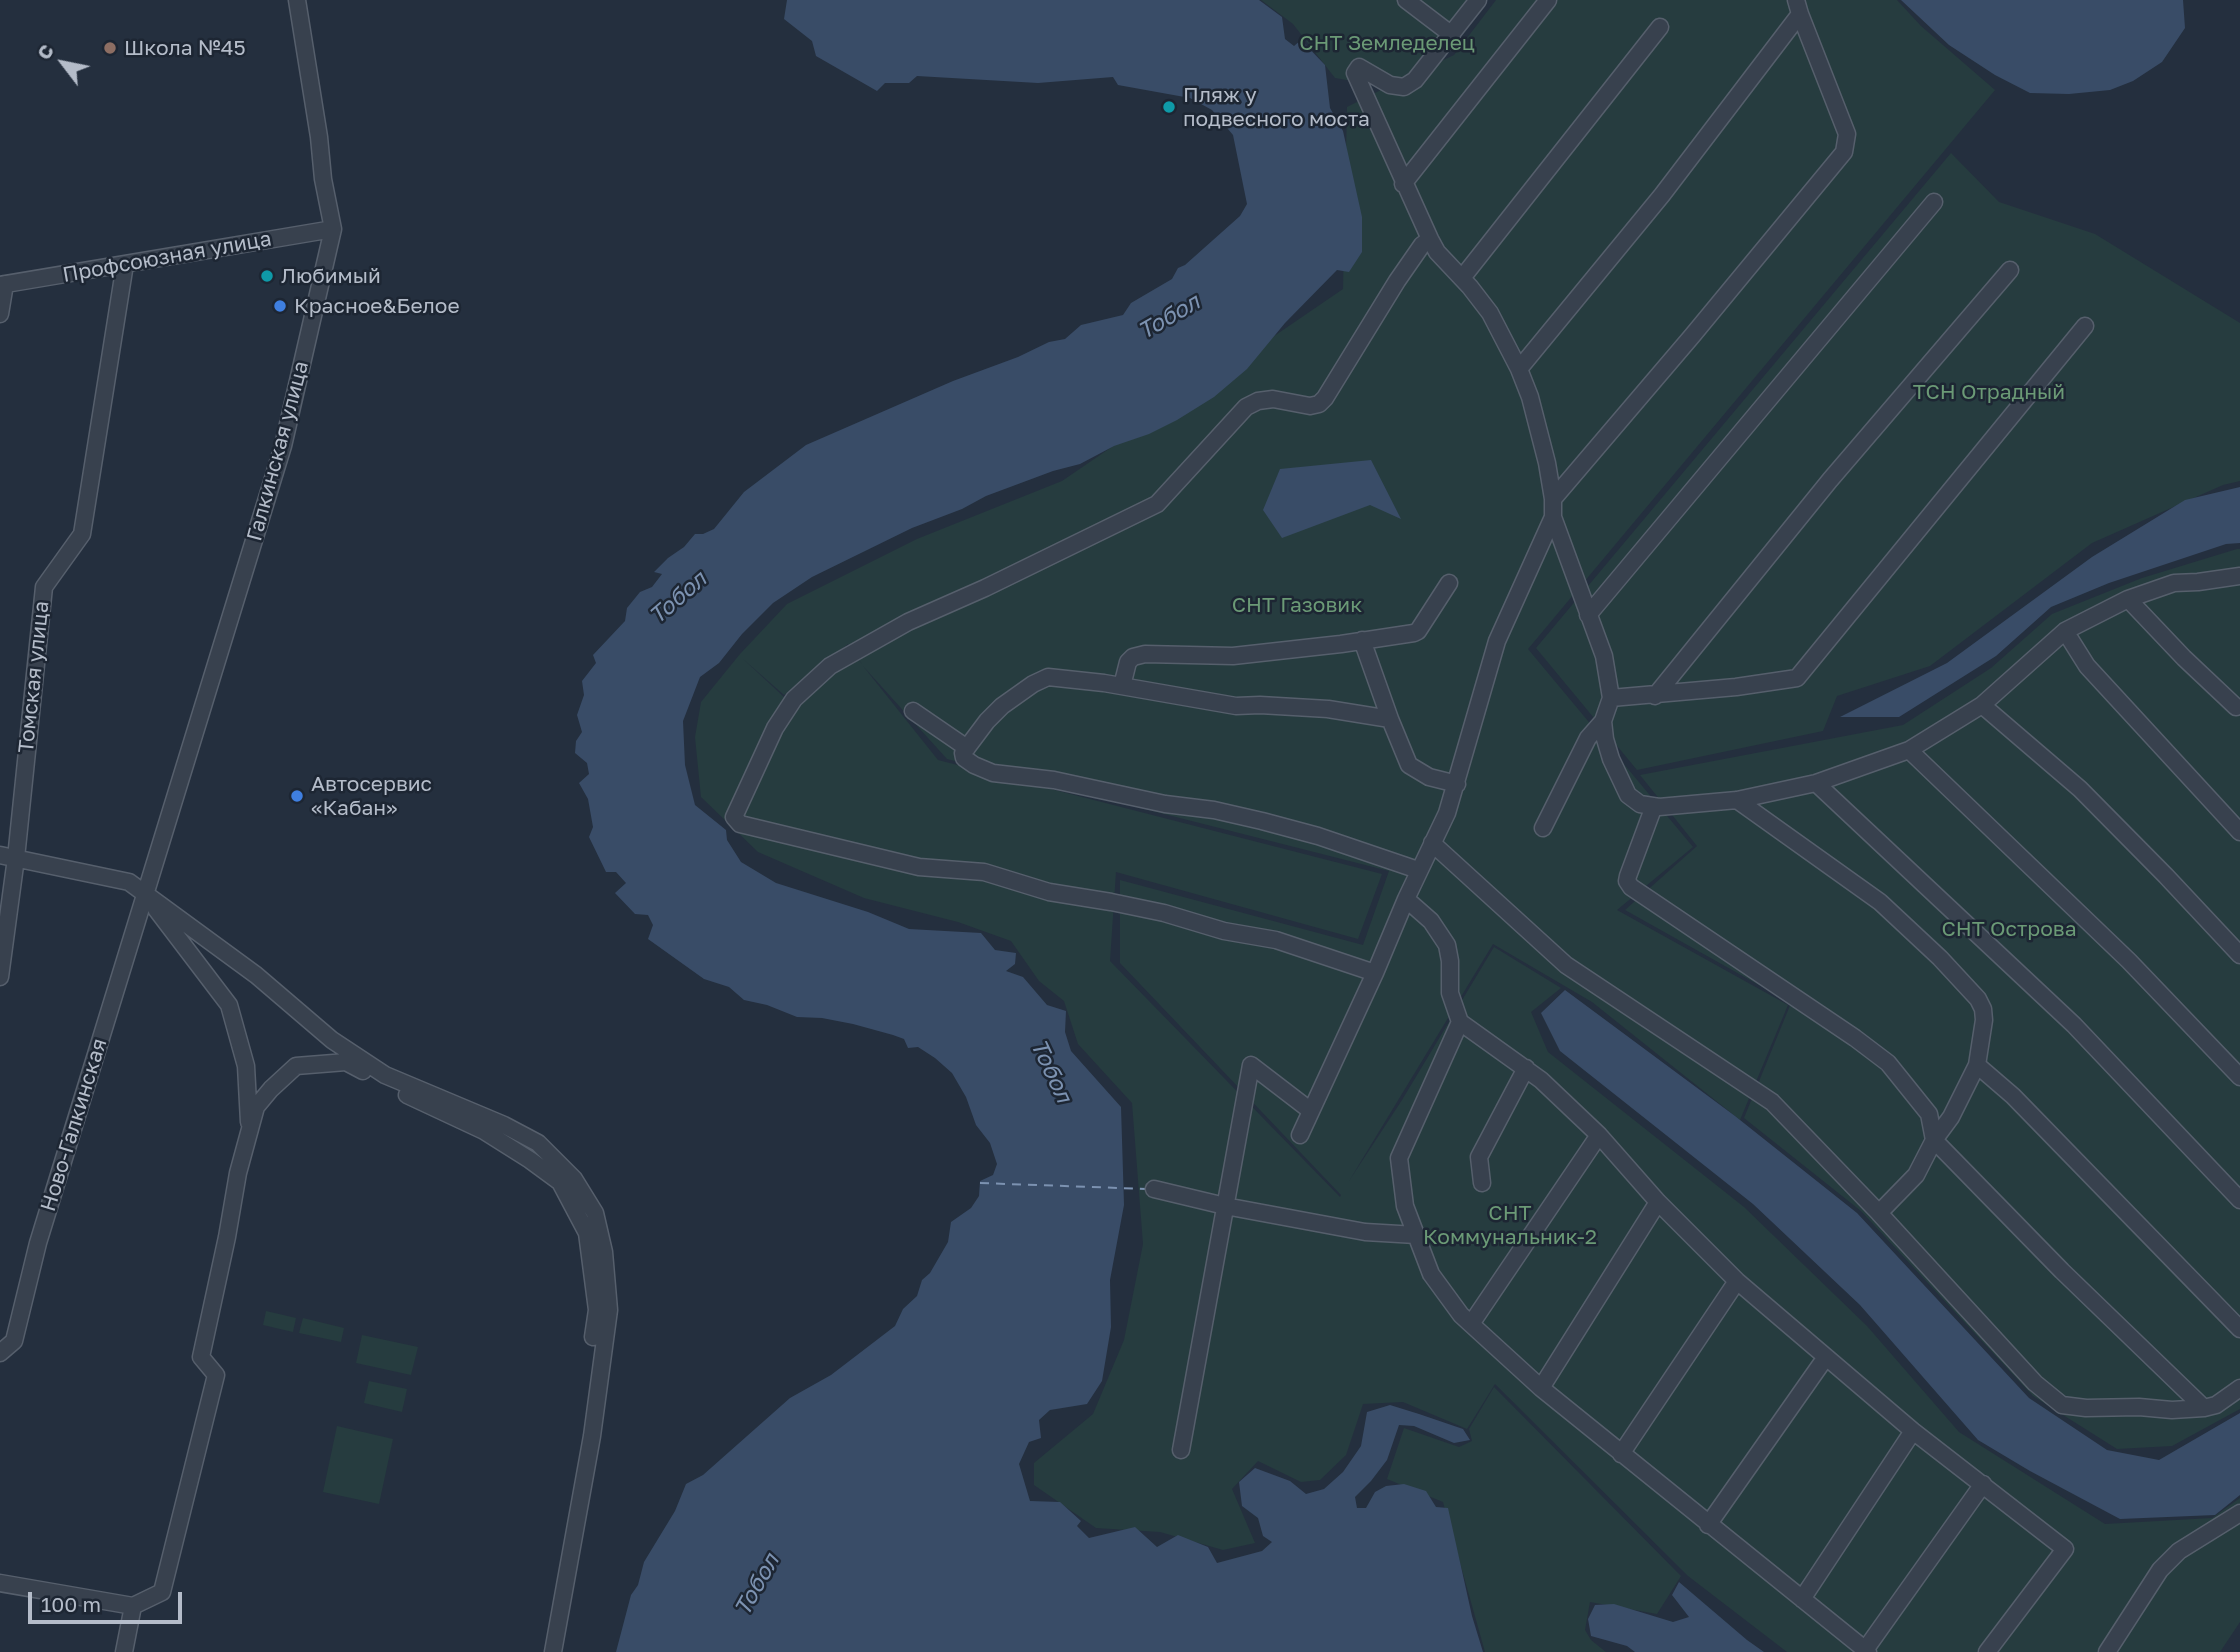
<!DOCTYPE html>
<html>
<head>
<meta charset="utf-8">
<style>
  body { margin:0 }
  #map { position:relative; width:2240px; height:1652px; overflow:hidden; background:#242f3e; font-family:"Golos Text",sans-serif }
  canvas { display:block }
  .north { position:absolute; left:28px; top:28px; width:70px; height:70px; -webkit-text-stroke:5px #1d2633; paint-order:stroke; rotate:302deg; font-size:19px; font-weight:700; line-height:28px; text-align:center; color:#b4bcc9 }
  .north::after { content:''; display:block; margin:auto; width:24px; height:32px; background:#b4bcc9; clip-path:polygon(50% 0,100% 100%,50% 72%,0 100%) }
  .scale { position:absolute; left:28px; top:1592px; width:154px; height:32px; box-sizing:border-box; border:4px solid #b4bcc9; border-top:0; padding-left:9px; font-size:21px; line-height:24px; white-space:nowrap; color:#b4bcc9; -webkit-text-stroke:5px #1d2633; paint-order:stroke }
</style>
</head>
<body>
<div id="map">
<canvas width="2240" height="1652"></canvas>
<div class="north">С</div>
<div class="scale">100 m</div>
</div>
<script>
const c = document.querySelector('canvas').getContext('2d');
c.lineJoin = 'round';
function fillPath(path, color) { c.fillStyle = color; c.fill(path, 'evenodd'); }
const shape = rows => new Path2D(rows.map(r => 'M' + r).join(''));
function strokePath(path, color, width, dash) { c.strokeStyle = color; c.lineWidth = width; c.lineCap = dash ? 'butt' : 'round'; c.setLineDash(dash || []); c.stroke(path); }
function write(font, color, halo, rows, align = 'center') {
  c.font = font + ' "Golos Text",sans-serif'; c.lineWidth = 5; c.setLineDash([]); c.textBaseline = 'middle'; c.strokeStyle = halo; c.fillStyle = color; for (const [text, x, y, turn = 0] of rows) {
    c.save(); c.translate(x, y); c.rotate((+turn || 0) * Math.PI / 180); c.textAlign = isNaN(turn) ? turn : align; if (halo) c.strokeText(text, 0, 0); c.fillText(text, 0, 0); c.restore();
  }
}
const green = shape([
  [1261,0,1480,0,1429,67,1454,55,1496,0,1897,0,1921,26,1995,90,1528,649,1693,847,1617,910,1788,1005,1740,1120,1592,1002,1493,944,1349,1181,1402,1100,1494,947,1561,988,1531,1012,1548,1052,1744,1207,1867,1326,1959,1432,2105,1524,2212,1518,2240,1498,2240,1622,2220,1652,1787,1652,1688,1576,1495,1384,1467,1429,1403,1402,1363,1404,1346,1455,1320,1480,1301,1482,1258,1461,1232,1489,1255,1543,1223,1550,1160,1532,1096,1528,1034,1485,1034,1463,1093,1414,1124,1340,1143,1244,1132,1103,1078,1044,1064,1001,1039,981,1011,941,958,922,864,898,758,852,701,797,695,737,701,702,740,654,787,604,917,539,1062,481,1343,289,1347,107,1387,87,1335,78,1293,24],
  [848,644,862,664,847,646,784,697,742,658,784,695],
  [863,666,947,759,1389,871,1363,945,1120,880,1120,963,1341,1195,1340,1197,1110,961,1116,872,1358,939,1382,874,938,760],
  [1951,153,1999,202,2095,234,2240,323,2240,481,2223,485,2092,543,1930,666,1837,696,1823,731,1637,770,1536,648],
  [2237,549,2240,549,2240,1409,2172,1446,2117,1449,2033,1396,1861,1211,1744,1118,1791,1003,1625,910,1697,846,1640,775,1903,725,1991,668,2052,614,2142,578],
  [266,1311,296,1318,293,1332,263,1325],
  [303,1318,344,1328,341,1342,299,1333],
  [362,1335,418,1347,411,1375,356,1363],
  [369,1381,407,1389,402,1412,364,1403],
  [1494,1387,1681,1576,1657,1614,1590,1602,1585,1630,1591,1640,1606,1652,1485,1652,1443,1502,1387,1479,1404,1428,1459,1447,1472,1441,1469,1429],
  [337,1426,393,1439,379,1504,323,1492]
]);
const water = shape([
  [787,0,1259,0,1282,17,1285,39,1294,46,1301,40,1325,65,1330,108,1343,131,1362,217,1362,252,1349,272,1337,270,1285,323,1247,369,1214,397,1177,420,1149,434,1114,446,1080,464,1053,471,986,496,962,509,912,528,812,577,773,603,742,634,719,663,700,677,683,721,685,765,695,805,726,830,727,840,741,862,776,883,868,912,909,929,981,933,995,950,1016,953,1015,964,1006,971,1023,977,1047,1005,1066,1011,1065,1032,1071,1051,1121,1107,1124,1205,1110,1280,1111,1327,1102,1381,1087,1404,1050,1410,1039,1420,1041,1438,1029,1442,1019,1464,1030,1501,1060,1502,1081,1521,1077,1526,1089,1538,1135,1527,1157,1547,1178,1535,1208,1547,1217,1563,1262,1551,1272,1542,1263,1536,1258,1518,1242,1506,1239,1482,1255,1468,1290,1481,1306,1494,1324,1489,1343,1472,1361,1446,1367,1412,1390,1405,1419,1414,1463,1429,1470,1440,1454,1443,1414,1426,1399,1425,1387,1460,1371,1481,1355,1497,1357,1508,1366,1508,1375,1492,1386,1486,1404,1484,1426,1491,1436,1507,1448,1508,1472,1616,1483,1652,616,1652,631,1595,638,1585,644,1562,675,1511,686,1484,703,1475,790,1398,831,1375,895,1326,903,1309,917,1296,922,1280,930,1273,948,1242,951,1222,971,1208,979,1196,980,1181,993,1175,997,1164,990,1143,976,1125,966,1097,952,1073,935,1058,918,1047,908,1048,904,1039,893,1035,853,1024,822,1018,797,1017,767,1005,744,1000,729,987,704,979,648,939,653,925,648,915,635,914,615,893,626,883,616,872,606,872,589,837,593,827,588,799,579,783,589,774,587,763,575,753,576,741,582,732,577,715,584,695,582,681,596,663,593,655,625,621,627,608,640,592,652,587,662,574,654,572,668,558,684,547,695,534,703,534,714,529,744,492,806,445,953,381,1018,357,1049,342,1065,339,1081,325,1123,315,1131,303,1172,279,1178,268,1185,265,1240,216,1247,204,1233,135,1212,110,1190,98,1118,85,1113,77,1038,83,917,76,909,83,885,83,877,91,816,56,812,41,784,19],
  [1901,0,2183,0,2185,28,2162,62,2133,81,2110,90,2069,94,2030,93,1995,75,1949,45],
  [1371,460,1401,519,1370,505,1282,538,1263,510,1280,469],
  [2240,487,2240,543,2226,544,2109,583,2051,607,1996,656,1899,717,1840,717,1947,663,2092,557,2185,500],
  [1565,990,1735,1116,1857,1213,2029,1398,2107,1450,2159,1460,2240,1413,2240,1495,2215,1515,2120,1519,2030,1471,1978,1440,1860,1305,1753,1204,1560,1051,1541,1013],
  [1679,1582,1747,1640,1764,1652,1635,1652,1627,1646,1591,1636,1588,1619,1595,1605,1614,1604,1673,1622,1689,1617,1672,1595]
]);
const ferry = shape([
  [980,1183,1147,1189]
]);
const minor = shape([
  [1406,0,1452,35],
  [1478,0,1415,80,1404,87,1390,85,1359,67,1355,73,1430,239,1437,252,1470,287,1490,313,1519,369,1530,397,1547,463,1553,499,1553,517,1604,656,1611,698,1736,687,1797,678,2085,326],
  [1403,184,1548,0],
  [1462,278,1660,27],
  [0,285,333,229],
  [0,314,5,284],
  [1519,369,1662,195,1800,14],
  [1553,499,1692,336,1844,152,1847,134,1800,14,1796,0],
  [1553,517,1497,641,1447,813,1406,899,1431,921,1447,945,1450,961,1450,993,1460,1022,1541,1080,1599,1135,1658,1202,1737,1281,1913,1431,2065,1549,1987,1652],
  [2128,599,2184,658,2236,707],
  [1588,615,1934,202],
  [2065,631,2087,666,2240,832],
  [1362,640,1390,719],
  [1122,686,1128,662,1133,657,1145,654,1233,656,1341,644,1414,633,1418,631,1449,583],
  [1655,696,1830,480,2010,270],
  [1611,698,1603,721,1605,739,1611,759,1628,795,1640,804,1659,807,1737,800,1816,783,1909,750,1982,705,2065,631,2128,599,2174,583,2198,582,2240,576],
  [1982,705,2080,789,2166,876,2240,955],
  [913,711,967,748],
  [1909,750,2129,961,2240,1077],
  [1816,783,2074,1025,2240,1200],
  [1737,800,1880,902,1940,958,1978,999,1983,1009,1984,1020,1977,1065,1951,1117,1934,1140,1916,1175,1879,1213],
  [1654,806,1628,876,1627,881,1631,887,1855,1038,1888,1063,1929,1114,1934,1140,2062,1271,2204,1408],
  [1543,828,1588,738,1603,721],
  [1432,843,1566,965,1772,1102,1879,1213,2035,1383,2062,1405,2086,1408,2139,1407,2172,1410,2204,1408,2216,1405,2240,1388],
  [0,855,129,882,256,975,332,1040,385,1075,504,1125,538,1143,574,1179,595,1213,604,1252,609,1310,592,1436,553,1652],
  [1418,870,1318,836,1262,821,1214,810,1165,804,1054,780,993,773,974,765,964,758,963,753,987,721,1002,706,1033,684,1048,677,1104,683,1236,706,1260,705,1328,709,1390,719,1409,765,1429,777,1457,784],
  [156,909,229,1005,246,1066,249,1122],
  [1375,973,1276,940,1224,931,1164,913,1111,902,1049,892,984,872,919,867,740,824,734,817,775,728,794,699,830,666,908,622,985,588,1157,504,1246,407,1258,401,1273,399,1310,406,1319,404,1325,398,1397,281,1422,245,1430,239],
  [0,977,16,858,44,587,82,534,125,264],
  [1460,1022,1399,1158,1405,1206,1431,1274,1461,1315,1541,1388,1868,1652],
  [1977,1065,2013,1096,2240,1329],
  [407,1095,484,1131,530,1160,560,1182,587,1233,597,1310,593,1337],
  [1300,1135,1375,973,1406,899],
  [1482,1183,1479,1157,1526,1068],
  [1154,1189,1225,1206,1365,1232,1416,1235],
  [1471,1324,1599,1135],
  [0,1353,14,1341,38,1243,283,446,333,229,323,179,319,137,297,0],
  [1541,1388,1658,1202],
  [1181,1450,1251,1065,1311,1111],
  [1621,1454,1737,1281],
  [1708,1525,1826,1357],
  [0,1583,133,1606],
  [1802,1599,1913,1431],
  [133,1606,162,1592,216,1375,201,1357,227,1237,238,1173,256,1107,271,1089,296,1066,346,1062,363,1071],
  [1865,1650,1983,1484],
  [124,1652,133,1606],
  [2107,1652,2160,1570,2179,1551,2240,1513]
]);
const markers = [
  [110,48,7,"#8d6e63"],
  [1169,107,7,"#0f9aa8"],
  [267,276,7,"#0f9aa8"],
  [280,306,7,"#3f7fe0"],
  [297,796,7,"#3f7fe0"]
];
const parkNames = [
  ["СНТ Земледелец",1387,43],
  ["ТСН Отрадный",1989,392],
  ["СНТ Газовик",1297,605],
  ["СНТ Острова",2009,929],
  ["СНТ",1510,1213],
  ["Коммунальник-2",1510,1237]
];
const poiNames = [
  ["Школа №45",124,48],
  ["Пляж у",1183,95],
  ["подвесного моста",1183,119],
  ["Любимый",281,276],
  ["Красное&Белое",294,306],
  ["Автосервис",311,784],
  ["«Кабан»",311,808]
];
const streetNames = [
  ["Профсоюзная улица",167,257,-10],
  ["Галкинская улица",278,451,-75],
  ["Томская улица",34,677,-84],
  ["Ново-Галкинская",74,1125,-73]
];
const waterNames = [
  ["Тобол",1169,317,-30],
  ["Тобол",678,598,-41],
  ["Тобол",1051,1071,65],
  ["Тобол",757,1585,-61]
];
fillPath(green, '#263c3f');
fillPath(water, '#394c67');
strokePath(ferry, '#7c92b1', 2, [9, 7]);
strokePath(minor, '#565f6c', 19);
strokePath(minor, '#38414e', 16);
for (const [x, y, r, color] of markers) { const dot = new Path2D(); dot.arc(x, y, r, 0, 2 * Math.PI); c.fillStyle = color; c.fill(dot); strokePath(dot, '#1d2633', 2.5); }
write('21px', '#6b9a76', '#1d2633', parkNames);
write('21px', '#b4bcc9', '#1d2633', poiNames, 'left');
write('21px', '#b4bcc9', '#1d2633', streetNames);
write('italic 23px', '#7c92b1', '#1d2633', waterNames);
</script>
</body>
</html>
